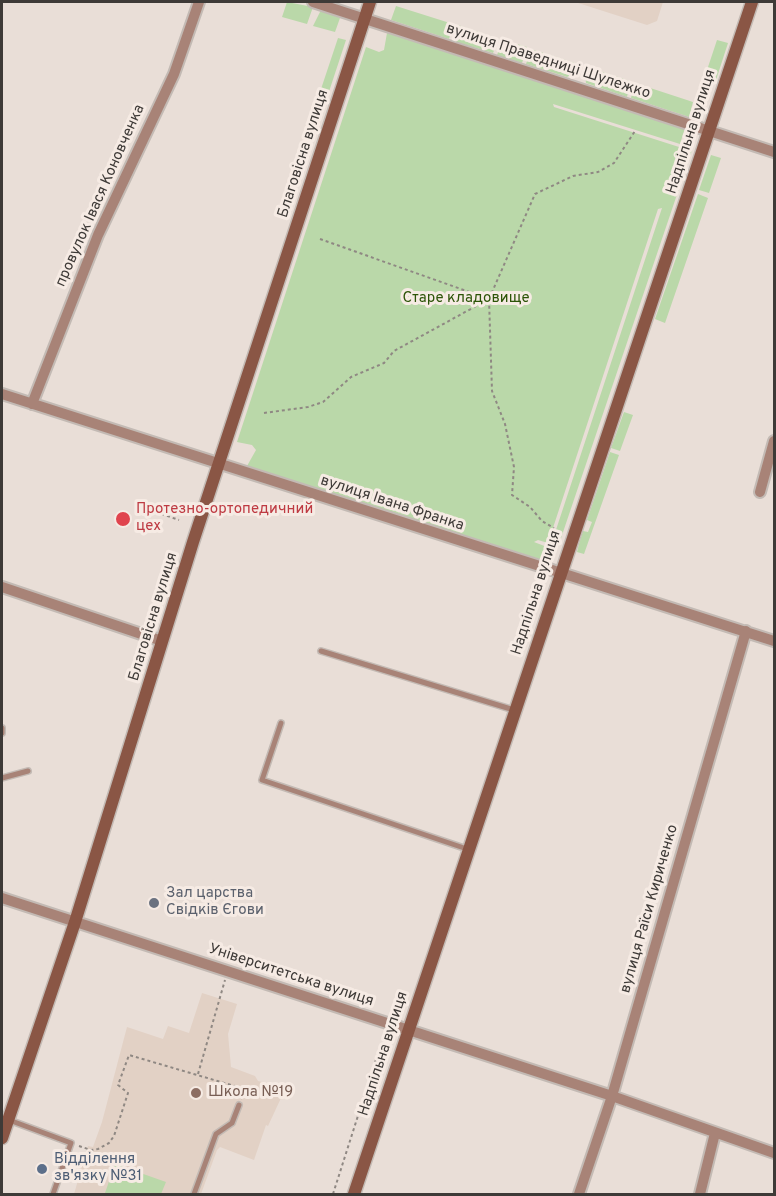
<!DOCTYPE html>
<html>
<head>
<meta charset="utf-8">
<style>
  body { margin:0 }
  #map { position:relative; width:776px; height:1196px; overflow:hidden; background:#e9ded7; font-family:Overpass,sans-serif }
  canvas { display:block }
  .frame { position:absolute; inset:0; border:3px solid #3e3a37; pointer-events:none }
</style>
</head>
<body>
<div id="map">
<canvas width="776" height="1196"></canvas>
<div class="frame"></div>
</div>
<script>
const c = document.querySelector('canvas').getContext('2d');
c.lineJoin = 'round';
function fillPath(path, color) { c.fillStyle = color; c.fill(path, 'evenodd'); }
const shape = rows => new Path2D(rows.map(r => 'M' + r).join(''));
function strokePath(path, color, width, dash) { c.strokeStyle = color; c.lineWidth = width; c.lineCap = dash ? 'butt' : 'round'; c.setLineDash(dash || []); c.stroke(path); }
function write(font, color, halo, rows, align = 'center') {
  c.font = font + ' Overpass,sans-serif'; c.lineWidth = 6; c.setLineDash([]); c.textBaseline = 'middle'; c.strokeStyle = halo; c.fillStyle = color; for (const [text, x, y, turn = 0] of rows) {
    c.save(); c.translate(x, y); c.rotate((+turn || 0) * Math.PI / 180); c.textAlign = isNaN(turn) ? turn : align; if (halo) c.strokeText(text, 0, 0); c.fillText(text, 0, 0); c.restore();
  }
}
const built = shape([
  [575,2,663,2,657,21,647,25],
  [202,993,237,1004,228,1034,231,1067,255,1076,258,1081,281,1087,281,1098,268,1126,266,1125,254,1160,220,1147,217,1150,201,1194,74,1194,88,1146,93,1147,102,1122,127,1027,163,1039,168,1026,189,1033]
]);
const green = shape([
  [287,2,313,7,307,24,282,17],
  [396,6,453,24,449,39,391,20],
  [321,10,340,18,335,32,313,26],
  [458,25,499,39,493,53,453,41],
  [387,33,685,128,680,144,553,104,554,107,679,147,676,156,679,158,683,147,692,150,558,547,551,545,662,208,658,209,548,543,538,540,534,542,547,547,542,560,250,467,247,466,256,450,252,445,237,442,366,47,379,52,384,50],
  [338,38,346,40,318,125,310,122],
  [503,40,527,47,522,63,497,55],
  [717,40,728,43,716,80,705,76],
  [531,49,578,64,575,72,567,77,526,64],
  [584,66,630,81,627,97,586,83],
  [635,83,693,102,689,117,631,98],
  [711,155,721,158,709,193,699,190],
  [698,194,708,198,665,323,655,319],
  [624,412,633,415,620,451,611,448],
  [610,452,619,455,584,554,577,552,579,544,583,531,588,532,592,522,587,520],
  [115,1164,166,1182,161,1194,105,1193]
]);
const path = shape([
  [320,239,489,299,492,391,505,424,514,467,512,495,530,507,542,521,554,528],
  [264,413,308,407,323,402,351,377,384,363,394,351,489,299,535,194,573,176,598,172,614,163,635,131],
  [150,510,179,520],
  [198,1074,225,980],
  [79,1146,91,1150,98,1149,109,1143,114,1136,128,1093,118,1085,129,1055,238,1087,243,1093,241,1099],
  [333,1194,379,1050]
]);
const lane = shape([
  [321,651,514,710],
  [281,723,262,780,467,849],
  [2,728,2,733],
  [2,778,28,771],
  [9,1120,71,1143,53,1194],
  [194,1194,216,1134,232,1123,239,1105]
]);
const street = shape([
  [313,2,774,152],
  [2,394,774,641],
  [32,404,98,235,174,74,199,2],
  [760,492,774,441],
  [2,587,162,641],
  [2,898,612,1096,774,1153],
  [579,1194,612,1096,746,631],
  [700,1194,715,1133]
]);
const secondary = shape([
  [2,1138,75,922,193,542,370,2],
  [354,1194,752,2]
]);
const markers = [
  [123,519,8,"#e0444e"],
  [154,903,6,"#6b7280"],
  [196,1093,6,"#8d6e63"],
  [42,1169,6,"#5c6f8a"]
];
const streetNames = [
  ["вулиця Праведниці Шулежко",548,62,18],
  ["Надпільна вулиця",692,132,-72],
  ["Благовісна вулиця",304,154,-72],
  ["провулок Івася Коновченка",101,196,-66],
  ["вулиця Івана Франка",392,504,18],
  ["Надпільна вулиця",537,593,-72],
  ["Благовісна вулиця",154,617,-73],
  ["вулиця Раїси Кириченко",650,909,-74],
  ["Університетська вулиця",291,976,18],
  ["Надпільна вулиця",384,1054,-72]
];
const parkNames = [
  ["Старе кладовище",466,299]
];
const healthNames = [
  ["Протезно-ортопедичний",136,510],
  ["цех",136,527]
];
const worshipNames = [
  ["Зал царства",166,894],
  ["Свідків Єгови",166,911]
];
const educationNames = [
  ["Школа №19",208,1093]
];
const serviceNames = [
  ["Відділення",54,1160],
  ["зв'язку №31",54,1177]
];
fillPath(built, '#e2d1c5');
fillPath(green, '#bad8a9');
strokePath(lane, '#c3bab4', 8);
strokePath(street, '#c3bab4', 14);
strokePath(secondary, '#c3bab4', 15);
strokePath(path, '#8f8883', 2, [3, 3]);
strokePath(lane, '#a88377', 5);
strokePath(street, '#a88377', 10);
strokePath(secondary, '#8a5645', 12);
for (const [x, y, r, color] of markers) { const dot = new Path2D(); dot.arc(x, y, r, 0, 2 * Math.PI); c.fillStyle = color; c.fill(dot); strokePath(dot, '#f6ebe4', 2); }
write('15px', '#3e3a37', '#f6ebe4', streetNames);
write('15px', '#2c5407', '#f6ebe4', parkNames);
write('15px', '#be3a42', '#f6ebe4', healthNames, 'left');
write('15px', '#5b616d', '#f6ebe4', worshipNames, 'left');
write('15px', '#785e54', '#f6ebe4', educationNames, 'left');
write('15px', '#4e5e75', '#f6ebe4', serviceNames, 'left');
</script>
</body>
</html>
